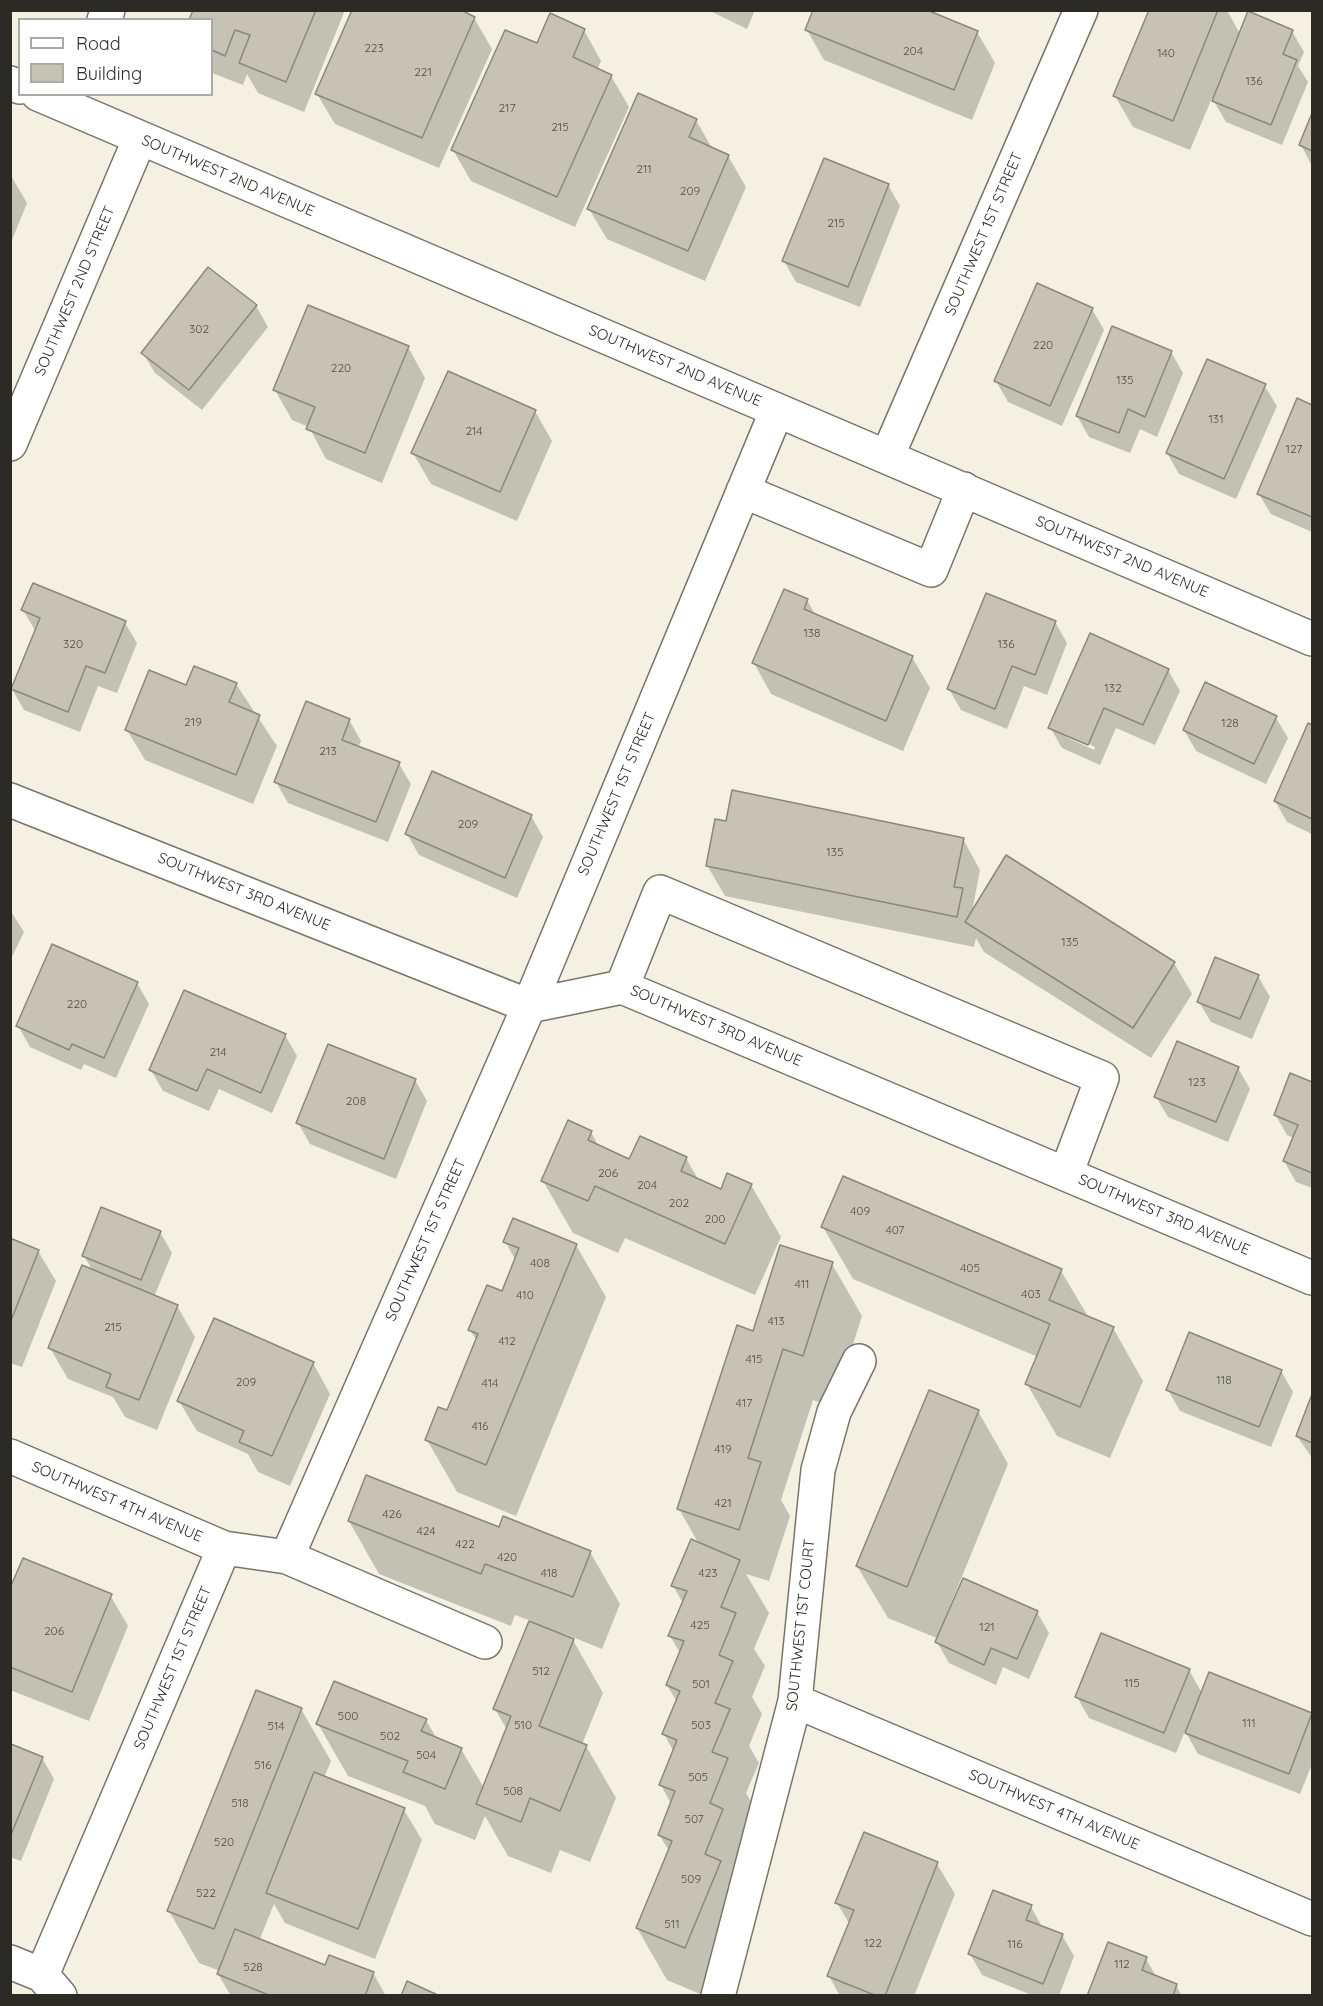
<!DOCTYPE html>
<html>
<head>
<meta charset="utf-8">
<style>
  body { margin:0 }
  #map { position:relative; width:1323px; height:2006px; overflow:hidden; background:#f4f1e2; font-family:Quicksand,sans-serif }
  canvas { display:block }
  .frame { position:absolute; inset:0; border:12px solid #2b2a24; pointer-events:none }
  .legend { position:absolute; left:18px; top:18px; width:195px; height:78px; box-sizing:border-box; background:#fff; border:2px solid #aaaaa7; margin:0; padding:8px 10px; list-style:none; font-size:18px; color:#2b2a24 }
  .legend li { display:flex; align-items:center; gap:12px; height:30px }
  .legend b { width:30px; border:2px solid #aaaaa7 }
</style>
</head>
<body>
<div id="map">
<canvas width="1323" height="2006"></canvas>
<div class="frame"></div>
<ul class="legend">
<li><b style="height:8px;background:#fff"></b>Road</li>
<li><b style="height:16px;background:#c6c2b4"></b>Building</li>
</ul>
</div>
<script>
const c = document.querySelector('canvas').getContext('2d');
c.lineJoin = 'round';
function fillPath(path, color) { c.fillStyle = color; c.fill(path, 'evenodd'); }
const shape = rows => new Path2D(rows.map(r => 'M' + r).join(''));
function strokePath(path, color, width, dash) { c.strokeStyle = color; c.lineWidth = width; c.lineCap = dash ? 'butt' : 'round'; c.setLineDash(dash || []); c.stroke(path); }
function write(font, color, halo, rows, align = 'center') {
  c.font = font + ' Quicksand,sans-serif'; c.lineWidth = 5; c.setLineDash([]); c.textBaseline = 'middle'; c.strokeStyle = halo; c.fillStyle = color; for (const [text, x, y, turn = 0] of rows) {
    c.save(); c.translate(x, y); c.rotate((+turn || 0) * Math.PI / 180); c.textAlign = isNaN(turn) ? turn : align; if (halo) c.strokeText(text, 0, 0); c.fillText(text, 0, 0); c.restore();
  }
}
const shadow = shape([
  [194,10,345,10,304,112,258,93,247,74,243,85,212,73,212,20],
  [708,10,755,10,747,29],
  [1150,10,1227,10,1240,34,1292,31,1304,52,1298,66,1308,82,1282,145,1226,122,1212,98,1190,150,1133,127,1115,96],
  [474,18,492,49,439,168,335,124,317,94],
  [584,30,601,61,597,70,611,76,629,107,575,227,471,181,453,150,538,45],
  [807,30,977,32,995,63,972,120,824,60],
  [1312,117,1312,166,1301,145],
  [696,120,713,150,728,156,746,187,705,281,607,239,589,209],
  [10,174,27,203,10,245],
  [888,185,900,206,860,307,796,282,784,261],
  [256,306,268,327,202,410,155,373,143,353],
  [1092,309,1104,330,1062,426,1008,402,996,381],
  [408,347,425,378,382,483,326,459,309,427,292,420,275,390],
  [1171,352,1183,373,1157,437,1140,429,1130,453,1089,437,1077,416],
  [1264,385,1277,406,1236,499,1179,474,1167,453],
  [1298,400,1312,407,1312,532,1271,514,1259,494],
  [535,411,552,441,517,521,431,484,413,453],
  [33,585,125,623,137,643,117,693,98,686,80,732,24,710,12,689,36,632,23,610],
  [807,600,816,616,912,657,930,688,903,751,771,694,754,663],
  [1055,622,1067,643,1047,695,1024,686,1007,729,961,710,949,689],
  [195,667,236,684,277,746,253,804,145,760,127,730,187,687],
  [1168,670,1180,691,1155,745,1116,728,1100,765,1062,748,1050,727],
  [1066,734,1095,747,1094,750,1066,737],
  [1206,684,1276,718,1288,738,1266,784,1196,751,1184,730],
  [349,720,361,741,358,748,399,764,411,784,388,842,288,803,276,782],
  [1309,725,1312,727,1312,834,1287,822,1275,801],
  [531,816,543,837,517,898,419,855,407,834],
  [963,839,980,870,972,912,1174,963,1192,994,1151,1058,984,952,976,938,974,947,725,896,707,865],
  [10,910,24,932,10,961],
  [1258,976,1270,997,1252,1039,1211,1022,1199,1002],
  [137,983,149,1004,116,1078,84,1064,81,1070,30,1047,18,1026],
  [285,1035,297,1056,272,1113,219,1089,209,1111,163,1091,151,1070],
  [1238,1068,1250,1089,1228,1142,1168,1117,1156,1097],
  [1291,1075,1312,1084,1312,1188,1296,1182,1284,1161,1294,1138,1287,1135,1275,1114],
  [415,1080,427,1101,396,1179,310,1144,298,1123],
  [591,1132,599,1147,630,1161,686,1158,699,1181,722,1191,751,1185,781,1237,755,1295,625,1238,618,1253,573,1233,543,1181],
  [823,1227,1061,1271,1089,1318,1113,1328,1143,1381,1110,1458,1057,1436,1027,1384,1038,1357,853,1279],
  [160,1232,172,1253,154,1297,177,1306,195,1337,157,1430,125,1417,113,1397,68,1379,50,1348,93,1271,84,1256],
  [10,1240,38,1251,56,1281,22,1367,10,1363],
  [505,1241,576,1245,606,1297,516,1516,457,1492,427,1440,448,1412,477,1341,470,1330,502,1293,516,1261],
  [832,1264,862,1316,833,1407,813,1400,781,1500,790,1516,769,1581,746,1574,769,1613,754,1649,765,1666,752,1697,762,1714,749,1746,759,1763,746,1793,757,1812,705,1996,667,1980,637,1928,669,1851,659,1834,671,1804,661,1785,674,1752,664,1734,677,1702,667,1685,680,1653,670,1636,683,1603,673,1586,699,1544,679,1509,754,1332],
  [313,1363,330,1394,290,1486,258,1472,248,1454,197,1431,179,1401],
  [1281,1371,1293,1392,1271,1447,1180,1411,1168,1390],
  [1312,1398,1312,1458,1297,1436],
  [978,1411,1008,1464,947,1613,1037,1612,1049,1633,1029,1679,1003,1667,996,1685,949,1663,937,1642,939,1639,888,1618,857,1566],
  [349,1521,500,1529,590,1552,620,1604,602,1649,565,1634,564,1637,573,1640,603,1693,582,1744,586,1746,616,1798,590,1862,560,1850,551,1873,508,1856,485,1816,475,1840,435,1824,425,1806,348,1776,318,1724,426,1720,437,1739,461,1749,484,1788,507,1730,495,1709,531,1621,515,1615,511,1626,379,1574],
  [10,1592,110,1595,128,1626,89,1721,10,1690],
  [1189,1670,1202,1693,1210,1674,1312,1714,1312,1764,1300,1794,1198,1754,1185,1731,1176,1753,1089,1718,1077,1697],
  [301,1709,331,1761,324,1778,404,1810,422,1840,375,1959,285,1923,274,1904,259,1941,326,1967,373,1973,386,1996,231,1996,218,1974,220,1971,199,1963,169,1911],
  [10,1749,42,1758,54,1779,21,1861,10,1857],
  [937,1864,955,1894,914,1996,840,1996,829,1976,850,1925,837,1903],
  [1031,1907,1043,1928,1062,1935,1074,1956,1059,1996,1034,1996,982,1975,970,1954],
  [1146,1959,1157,1978,1176,1985,1182,1996,1089,1996]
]);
const building = shape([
  [193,10,316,10,286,82,239,63,250,35,235,30,225,56,212,50,212,20,189,20,193,10],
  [352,10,461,10,475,17,422,138,315,94,352,10],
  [813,10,927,10,978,31,954,90,805,30,813,10],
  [1149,10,1218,10,1173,121,1113,96,1149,10],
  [1248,11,1293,30,1283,54,1297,60,1271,125,1212,101,1248,11],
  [550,13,585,29,573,57,612,75,557,197,451,150,505,30,537,43,550,13],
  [638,93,697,119,689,137,729,155,688,251,587,209,638,93],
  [1312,113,1312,151,1299,145,1312,113],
  [824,158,889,184,848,287,782,261,824,158],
  [208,267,257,305,189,390,141,353,208,267],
  [1037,283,1093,308,1050,406,994,381,1037,283],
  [308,305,409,346,365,453,306,429,315,407,273,390,308,305],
  [1112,326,1172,351,1145,417,1128,409,1119,433,1076,416,1112,326],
  [1207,359,1266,384,1224,479,1166,453,1207,359],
  [448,371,536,410,500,492,411,453,448,371],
  [1297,398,1312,405,1312,517,1257,494,1297,398],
  [33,583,126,621,105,673,86,666,68,712,11,689,40,618,21,610,33,583],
  [784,589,808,599,804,609,913,656,886,721,752,663,784,589],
  [986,593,1056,621,1035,675,1012,666,995,709,947,689,986,593],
  [1090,633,1169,669,1143,725,1104,708,1088,745,1048,728,1090,633],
  [194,666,237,683,229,702,260,715,236,775,125,730,149,670,186,685,194,666],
  [1205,682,1277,716,1254,764,1183,730,1205,682],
  [306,701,350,719,342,740,400,762,376,822,274,782,306,701],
  [1308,723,1312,725,1312,819,1274,801,1308,723],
  [432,771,532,815,505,878,405,834,432,771],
  [732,790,964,838,954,887,963,888,957,917,706,866,715,819,726,821,732,790],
  [1006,855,1175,962,1133,1028,965,922,1006,855],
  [52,944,138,982,104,1058,72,1044,69,1050,16,1026,52,944],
  [1215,957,1259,975,1240,1019,1197,1002,1215,957],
  [184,990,286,1034,261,1093,207,1069,197,1091,149,1070,184,990],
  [1177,1041,1239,1067,1216,1122,1154,1097,1177,1041],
  [328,1044,416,1079,384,1159,296,1123,328,1044],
  [1290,1073,1312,1082,1312,1173,1283,1161,1298,1125,1274,1115,1290,1073],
  [568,1120,592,1131,588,1140,629,1159,640,1136,687,1157,681,1171,721,1189,727,1173,752,1184,725,1244,595,1186,588,1201,541,1181,568,1120],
  [843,1176,1062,1269,1049,1300,1114,1327,1080,1407,1025,1384,1050,1324,821,1227,843,1176],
  [101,1207,161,1231,141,1280,82,1256,101,1207],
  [513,1218,577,1244,486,1465,425,1440,438,1407,447,1410,478,1334,468,1330,487,1285,502,1291,519,1248,503,1242,513,1218],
  [10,1238,39,1250,10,1323,10,1238],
  [780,1245,833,1262,803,1356,783,1349,748,1458,761,1462,739,1530,677,1509,737,1325,753,1331,780,1245],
  [82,1265,178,1305,139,1400,106,1387,111,1374,48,1348,82,1265],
  [214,1318,314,1362,272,1456,239,1442,244,1431,177,1401,214,1318],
  [1189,1332,1282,1370,1259,1427,1166,1390,1189,1332],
  [929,1390,979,1410,907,1587,856,1566,929,1390],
  [1312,1394,1312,1443,1296,1436,1312,1394],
  [366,1475,499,1527,503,1516,591,1551,573,1597,485,1564,481,1574,348,1521,366,1475],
  [691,1539,740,1560,721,1607,736,1613,719,1655,733,1661,715,1703,730,1709,712,1752,728,1758,710,1803,723,1809,705,1854,721,1861,685,1948,636,1928,672,1841,658,1835,675,1791,659,1785,677,1740,662,1734,680,1691,666,1685,684,1641,668,1636,687,1591,671,1586,691,1539],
  [23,1558,112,1594,72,1692,10,1667,10,1588,23,1558],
  [963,1578,1038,1611,1017,1659,991,1648,984,1665,935,1642,963,1578],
  [529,1621,574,1639,539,1726,587,1745,560,1811,530,1798,521,1822,476,1804,511,1716,493,1709,529,1621],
  [1101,1633,1190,1669,1164,1733,1075,1697,1101,1633],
  [1209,1672,1312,1713,1289,1774,1185,1733,1209,1672],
  [334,1681,427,1719,421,1731,462,1748,445,1789,403,1772,408,1761,316,1724,334,1681],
  [256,1690,302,1708,214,1929,167,1911,256,1690],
  [11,1744,43,1757,10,1837,10,1745,11,1744],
  [314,1772,405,1808,358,1929,266,1893,314,1772],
  [864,1832,938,1862,885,1996,877,1996,827,1976,854,1910,835,1903,864,1832],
  [993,1890,1032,1905,1026,1920,1063,1934,1043,1984,968,1954,993,1890],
  [235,1929,325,1965,329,1955,374,1972,365,1996,271,1996,217,1974,235,1929],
  [1108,1942,1147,1957,1142,1970,1177,1984,1173,1996,1087,1996,1108,1942],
  [407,1981,440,1996,401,1996,407,1981]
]);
const minor = shape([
  [104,20,108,10],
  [10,83,20,87],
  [38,94,1312,639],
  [10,444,140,138],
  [887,457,1081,10],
  [743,491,931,570,964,489],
  [10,800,529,1006,622,987,1312,1278],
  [622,987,660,892,1102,1078,1066,1174],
  [10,1456,224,1548],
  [287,1557,485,1642],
  [795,1701,1312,1919],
  [10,1962,42,1975],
  [60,1996,42,1975,224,1548,287,1557,529,1006,777,410],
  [718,1996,795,1701,818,1470,834,1412,859,1361]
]);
const numberNames = [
  ["223",374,48],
  ["204",913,51],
  ["140",1166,53],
  ["221",423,72],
  ["136",1254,81],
  ["217",507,108],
  ["215",560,127],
  ["211",644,169],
  ["209",690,191],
  ["215",836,223],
  ["302",199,329],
  ["220",1043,345],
  ["220",341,368],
  ["135",1125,380],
  ["131",1216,419],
  ["214",474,431],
  ["127",1294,449],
  ["138",812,633],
  ["320",73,644],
  ["136",1006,644],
  ["132",1113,688],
  ["219",193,722],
  ["128",1230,723],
  ["213",328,751],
  ["209",468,824],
  ["135",835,852],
  ["135",1070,942],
  ["220",77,1004],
  ["214",218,1052],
  ["123",1197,1082],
  ["208",356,1101],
  ["206",608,1173],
  ["204",647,1185],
  ["202",679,1203],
  ["409",860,1211],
  ["200",715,1219],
  ["407",895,1230],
  ["408",540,1263],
  ["405",970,1268],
  ["411",802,1284],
  ["403",1031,1294],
  ["410",525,1295],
  ["413",776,1321],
  ["215",113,1327],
  ["412",507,1341],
  ["415",754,1359],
  ["118",1224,1380],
  ["209",246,1382],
  ["414",490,1383],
  ["417",744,1403],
  ["416",480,1426],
  ["419",723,1449],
  ["421",723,1503],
  ["426",392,1514],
  ["424",426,1531],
  ["422",465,1544],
  ["420",507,1557],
  ["418",549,1573],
  ["423",708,1573],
  ["425",700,1625],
  ["121",987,1627],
  ["206",54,1631],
  ["512",541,1671],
  ["115",1132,1683],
  ["501",701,1684],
  ["500",348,1716],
  ["111",1249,1723],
  ["510",523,1725],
  ["503",701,1725],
  ["514",276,1726],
  ["502",390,1736],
  ["504",426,1755],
  ["516",263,1765],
  ["505",698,1777],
  ["508",513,1791],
  ["518",240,1803],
  ["507",694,1819],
  ["520",224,1842],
  ["509",691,1879],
  ["522",206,1893],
  ["511",672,1924],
  ["122",873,1943],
  ["116",1015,1944],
  ["112",1122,1964],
  ["528",253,1967]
];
const streetNames = [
  ["SOUTHWEST 2ND AVENUE",228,176,23],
  ["SOUTHWEST 1ST STREET",984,234,-67],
  ["SOUTHWEST 2ND STREET",75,291,-67],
  ["SOUTHWEST 2ND AVENUE",675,366,23],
  ["SOUTHWEST 2ND AVENUE",1122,557,23],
  ["SOUTHWEST 1ST STREET",617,794,-67],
  ["SOUTHWEST 3RD AVENUE",244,892,22],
  ["SOUTHWEST 3RD AVENUE",716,1026,23],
  ["SOUTHWEST 3RD AVENUE",1164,1215,23],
  ["SOUTHWEST 1ST STREET",426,1240,-66],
  ["SOUTHWEST 4TH AVENUE",117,1502,23],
  ["SOUTHWEST 1ST COURT",801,1625,-84],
  ["SOUTHWEST 1ST STREET",173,1668,-67],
  ["SOUTHWEST 4TH AVENUE",1054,1810,23]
];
fillPath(shadow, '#0003');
fillPath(building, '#c6c2b4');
strokePath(building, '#8b887a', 1.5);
strokePath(minor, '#787568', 36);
strokePath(minor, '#fff', 33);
write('12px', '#525048', null, numberNames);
write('15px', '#2b2a24', '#fff', streetNames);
</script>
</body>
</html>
